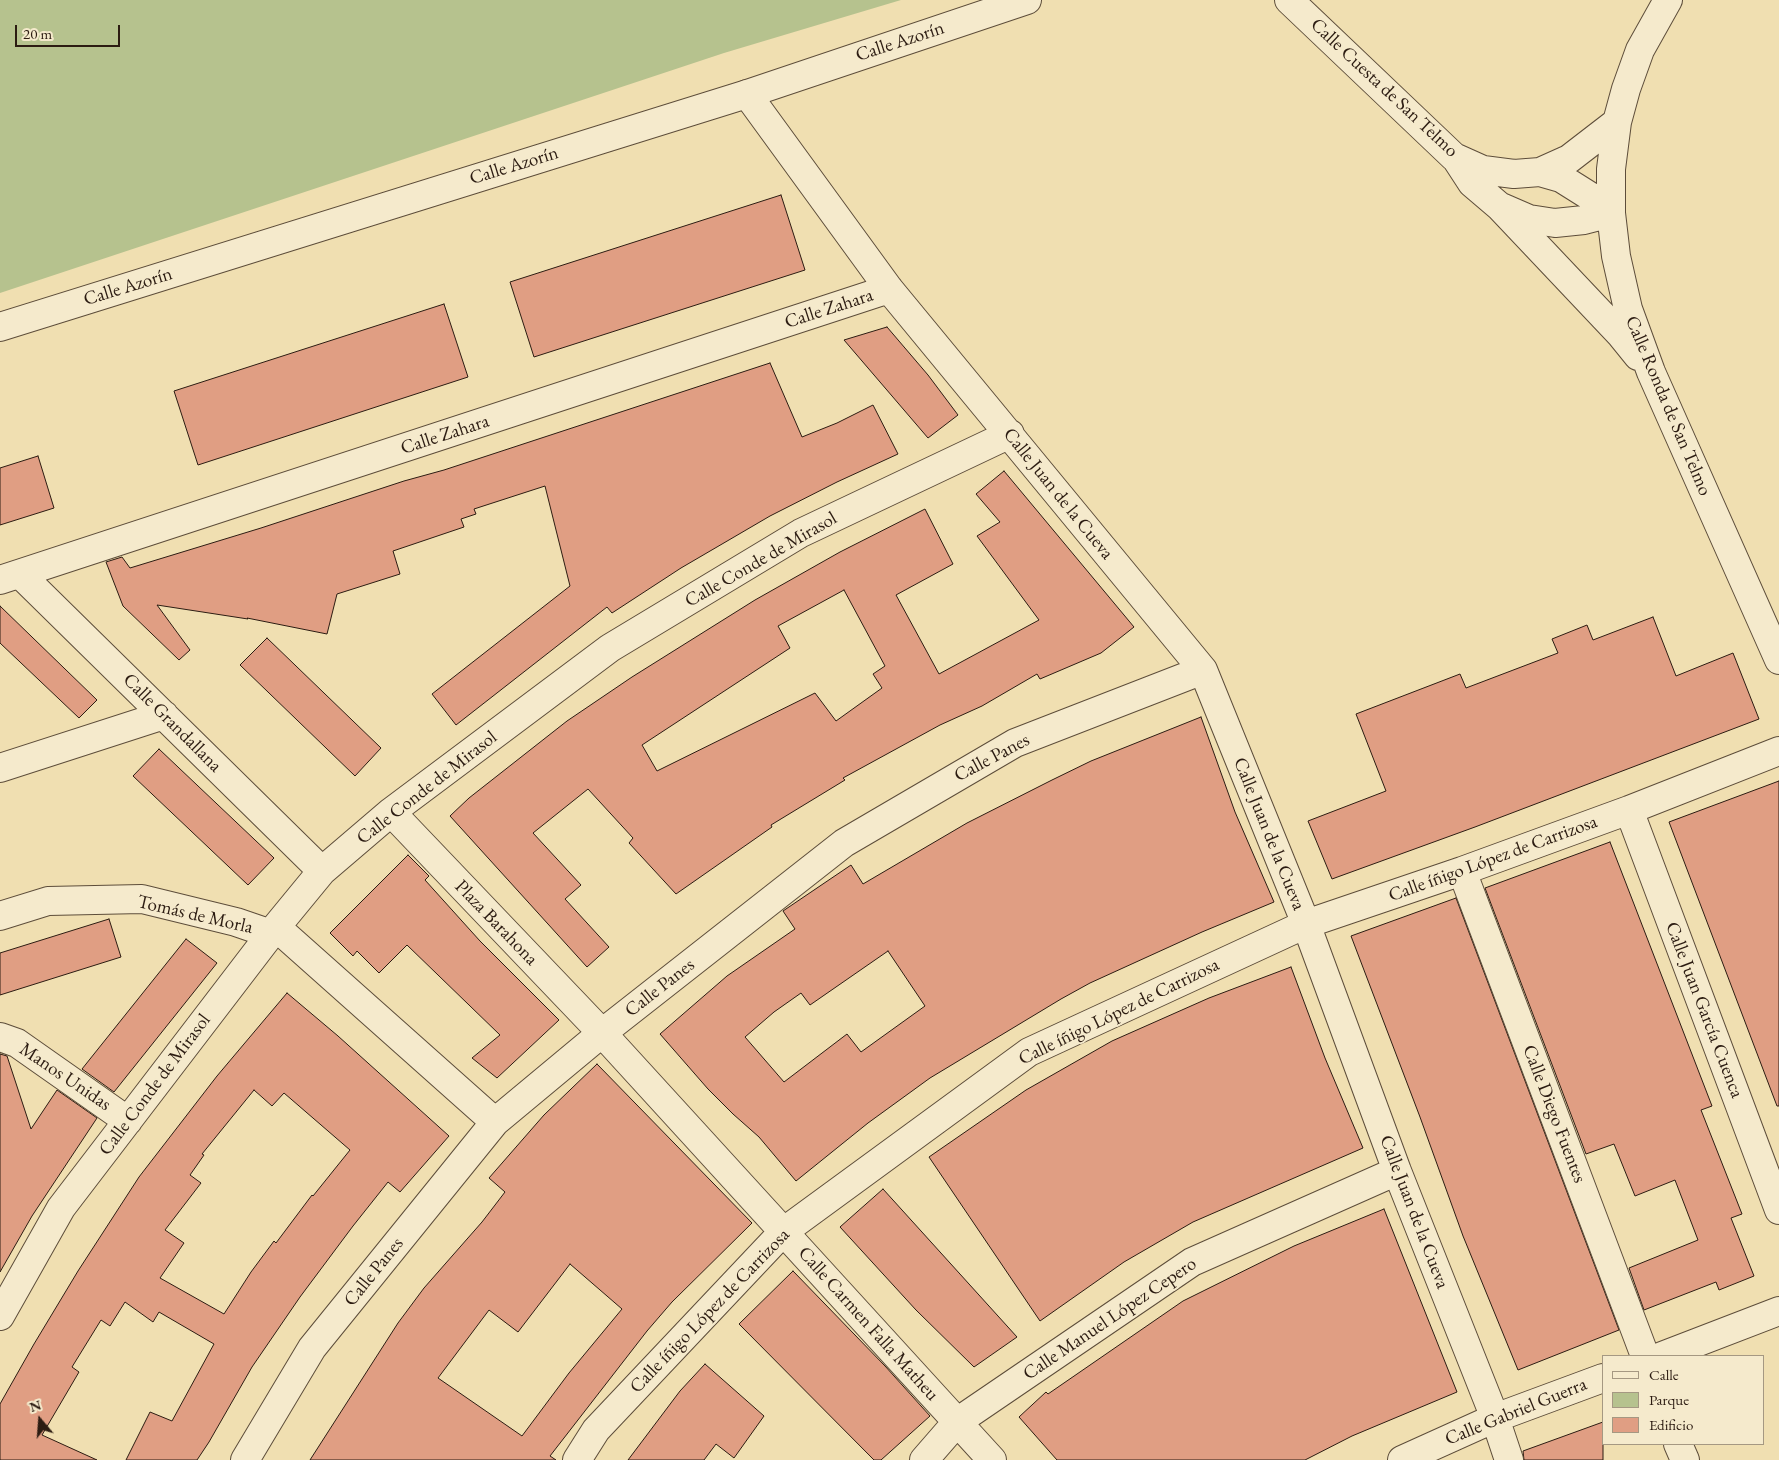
<!DOCTYPE html>
<html>
<head>
<meta charset="utf-8">
<style>
  body { margin:0 }
  #map { position:relative; width:1779px; height:1460px; overflow:hidden; background:#f0dfb1; font-family:"EB Garamond",serif }
  canvas { display:block }
  .legend { position:absolute; left:1602px; top:1355px; width:162px; height:90px; box-sizing:border-box; background:#f5eacc; border:1px solid #a59882; margin:0; padding:6px 9px; list-style:none; font-size:15px; color:#2c1c12 }
  .legend li { display:flex; align-items:center; gap:10px; height:25px }
  .legend b { width:25px; border:1px solid #a59882 }
  .north { position:absolute; left:15px; top:1395px; width:50px; height:50px; -webkit-text-stroke:4px #f5eacc; paint-order:stroke; rotate:342deg; font-size:14px; font-weight:700; line-height:20px; text-align:center; color:#2c1c12 }
  .north::after { content:''; display:block; margin:auto; width:18px; height:22px; background:#2c1c12; clip-path:polygon(50% 0,100% 100%,50% 72%,0 100%) }
  .scale { position:absolute; left:15px; top:25px; width:105px; height:22px; box-sizing:border-box; border:2px solid #2c1c12; border-top:0; padding-left:6px; font-size:15px; line-height:18px; white-space:nowrap; color:#2c1c12; -webkit-text-stroke:4px #f5eacc; paint-order:stroke }
</style>
</head>
<body>
<div id="map">
<canvas width="1779" height="1460"></canvas>
<ul class="legend">
<li><b style="height:6px;background:#f5eacc"></b>Calle</li>
<li><b style="height:14px;background:#b6c28e"></b>Parque</li>
<li><b style="height:14px;background:#e09e83"></b>Edificio</li>
</ul>
<div class="north">N</div>
<div class="scale">20 m</div>
</div>
<script>
const c = document.querySelector('canvas').getContext('2d');
c.lineJoin = 'round';
function fillPath(path, color) { c.fillStyle = color; c.fill(path, 'evenodd'); }
const shape = rows => new Path2D(rows.map(r => 'M' + r).join(''));
function strokePath(path, color, width, dash) { c.strokeStyle = color; c.lineWidth = width; c.lineCap = dash ? 'butt' : 'round'; c.setLineDash(dash || []); c.stroke(path); }
function write(font, color, halo, rows, align = 'center') {
  c.font = font + ' "EB Garamond",serif'; c.lineWidth = 4; c.setLineDash([]); c.textBaseline = 'middle'; c.strokeStyle = halo; c.fillStyle = color; for (const [text, x, y, turn = 0] of rows) {
    c.save(); c.translate(x, y); c.rotate((+turn || 0) * Math.PI / 180); c.textAlign = isNaN(turn) ? turn : align; if (halo) c.strokeText(text, 0, 0); c.fillText(text, 0, 0); c.restore();
  }
}
const green = shape([
  [0,0,901,0,724,53,0,293]
]);
const building = shape([
  [781,195,805,270,534,357,510,282,781,195],
  [444,304,468,377,198,465,174,391,444,304],
  [887,327,928,375,958,415,928,438,844,340,887,327],
  [770,363,802,437,837,423,873,405,898,454,837,482,770,516,681,568,612,613,607,607,456,725,432,694,570,586,545,486,474,509,476,514,461,519,464,527,393,551,400,574,337,594,327,634,247,618,248,619,157,605,190,650,179,660,123,606,106,562,122,557,130,568,261,528,404,481,444,470,770,363],
  [38,456,54,508,0,525,0,468,38,456],
  [1004,471,1134,627,1101,653,1040,679,1037,674,982,706,940,725,843,778,845,780,771,825,772,827,676,894,629,843,633,838,588,789,533,833,581,885,565,899,609,947,587,967,450,816,469,798,567,721,632,677,755,600,840,552,925,509,953,564,896,595,939,674,1039,620,977,536,1000,522,976,494,1004,471],
  [844,590,885,666,873,674,882,688,836,721,815,693,657,771,642,745,790,648,778,626,844,590],
  [0,606,97,700,79,718,0,643,0,606],
  [1653,617,1676,676,1733,653,1759,719,1475,827,1332,879,1308,821,1386,791,1356,714,1460,674,1466,688,1558,653,1552,639,1587,625,1593,640,1653,617],
  [267,638,381,748,355,776,240,665,267,638],
  [1201,717,1235,812,1274,902,1202,932,1090,983,1061,999,930,1078,868,1123,796,1181,759,1137,733,1114,708,1089,660,1034,727,976,795,929,783,911,851,865,863,884,967,823,1052,780,1091,761,1201,717],
  [888,951,925,1006,861,1052,847,1034,784,1082,745,1037,774,1012,801,993,810,1005,888,951],
  [159,749,274,858,248,885,133,776,159,749],
  [1779,781,1779,1106,1777,1106,1669,822,1779,781],
  [1610,842,1712,1106,1701,1110,1742,1214,1731,1218,1754,1276,1719,1290,1716,1282,1644,1310,1629,1268,1698,1240,1675,1180,1635,1196,1614,1144,1586,1154,1485,888,1610,842],
  [408,855,429,876,425,880,480,941,559,1020,497,1078,472,1058,500,1035,407,945,379,973,357,951,353,956,330,933,408,855],
  [1456,898,1619,1330,1518,1370,1463,1236,1420,1117,1351,936,1456,898],
  [109,919,121,957,0,995,0,953,109,919],
  [186,939,217,963,114,1092,82,1069,186,939],
  [1291,967,1325,1058,1363,1148,1193,1222,1124,1262,1040,1321,929,1157,1026,1090,1112,1041,1209,998,1291,967],
  [287,993,338,1036,449,1136,400,1192,388,1182,353,1226,300,1297,252,1367,209,1442,197,1460,126,1460,150,1412,172,1421,214,1344,159,1312,153,1322,125,1302,110,1326,101,1320,72,1367,79,1372,42,1435,97,1460,0,1460,0,1404,34,1344,78,1271,139,1177,217,1076,287,993],
  [254,1090,272,1106,284,1093,350,1150,313,1196,312,1195,276,1243,274,1241,251,1272,224,1314,160,1278,184,1243,165,1230,201,1183,190,1175,204,1155,202,1154,254,1090],
  [0,1054,7,1056,31,1129,57,1090,97,1118,32,1216,0,1272,0,1054],
  [597,1064,752,1223,672,1302,647,1331,550,1456,556,1460,310,1460,398,1323,424,1288,482,1222,505,1192,489,1178,544,1115,597,1064],
  [570,1264,622,1309,569,1373,522,1436,438,1378,489,1310,518,1332,570,1264],
  [883,1189,1017,1337,974,1367,916,1310,840,1227,883,1189],
  [1384,1209,1457,1392,1352,1436,1305,1460,1057,1460,1019,1417,1046,1392,1048,1394,1183,1301,1294,1246,1384,1209],
  [793,1271,885,1366,930,1416,881,1460,874,1460,739,1324,793,1271],
  [705,1364,764,1416,734,1458,716,1444,704,1460,628,1460,680,1391,705,1364],
  [1603,1422,1603,1460,1524,1460,1523,1451,1603,1422]
]);
const minor = shape([
  [747,94,889,289,1203,670,1306,924,1397,1171,1495,1418,1509,1460],
  [20,574,322,871],
  [0,580,889,289],
  [0,768,164,715],
  [1629,810,1779,1210],
  [391,812,602,1033,992,1460],
  [1462,871,1645,1356],
  [0,916,48,901,142,899,236,922,271,934],
  [276,927,495,1122],
  [0,1037,17,1043,128,1121],
  [0,1316,61,1208,276,927,322,871,391,812,610,648,801,533,1010,434],
  [1662,1356,1779,1311],
  [1678,1444,1685,1460],
  [245,1460,312,1348,495,1122,602,1033,844,843,1015,743,1203,670],
  [577,1460,596,1430,783,1232,1029,1052,1306,924,1462,871,1629,810,1779,751],
  [924,1460,957,1422,1192,1262,1397,1171],
  [1402,1460,1495,1418,1603,1378]
]);
const tertiary = shape([
  [1289,0,1454,157,1483,170,1514,174,1540,172,1569,159,1617,122],
  [1668,0,1640,50,1626,89,1617,122,1611,169,1611,213,1616,256,1628,309,1651,372,1779,660],
  [1457,160,1472,183,1499,206,1529,219,1555,223,1584,220,1611,213],
  [1540,172,1561,178,1596,200,1611,213],
  [1499,206,1621,335,1638,356],
  [0,327,747,94,1027,0]
]);
const streetNames = [
  ["Calle Azorín",900,42,-18],
  ["Calle Cuesta de San Telmo",1384,88,43],
  ["Calle Azorín",514,166,-17],
  ["Calle Azorín",128,287,-17],
  ["Calle Zahara",829,309,-18],
  ["Calle Ronda de San Telmo",1668,406,67],
  ["Calle Zahara",445,435,-18],
  ["Calle Juan de la Cueva",1058,494,51],
  ["Calle Conde de Mirasol",761,560,-30],
  ["Calle Grandallana",172,723,45],
  ["Calle Panes",992,758,-28],
  ["Calle Conde de Mirasol",427,788,-38],
  ["Calle Juan de la Cueva",1269,834,68],
  ["Calle íñigo López de Carrizosa",1493,859,-20],
  ["Tomás de Morla",195,915,13],
  ["Plaza Barahona",496,923,46],
  ["Calle Panes",660,988,-38],
  ["Calle Juan García Cuenca",1704,1010,69],
  ["Calle íñigo López de Carrizosa",1119,1012,-26],
  ["Manos Unidas",65,1077,34],
  ["Calle Conde de Mirasol",155,1085,-53],
  ["Calle Diego Fuentes",1554,1114,69],
  ["Calle Juan de la Cueva",1414,1212,69],
  ["Calle Panes",374,1272,-51],
  ["Calle íñigo López de Carrizosa",710,1311,-46],
  ["Calle Manuel López Cepero",1110,1319,-34],
  ["Calle Carmen Falla Matheu",868,1324,48],
  ["Calle Gabriel Guerra",1516,1412,-22]
];
fillPath(green, '#b6c28e');
fillPath(building, '#e09e83');
strokePath(building, '#2c1c12', 1);
strokePath(minor, '#5d4d3a', 30);
strokePath(tertiary, '#5d4d3a', 30);
strokePath(minor, '#f5eacc', 28);
strokePath(tertiary, '#f5eacc', 28);
write('19px', '#2c1c12', '#f5eacc', streetNames);
</script>
</body>
</html>
